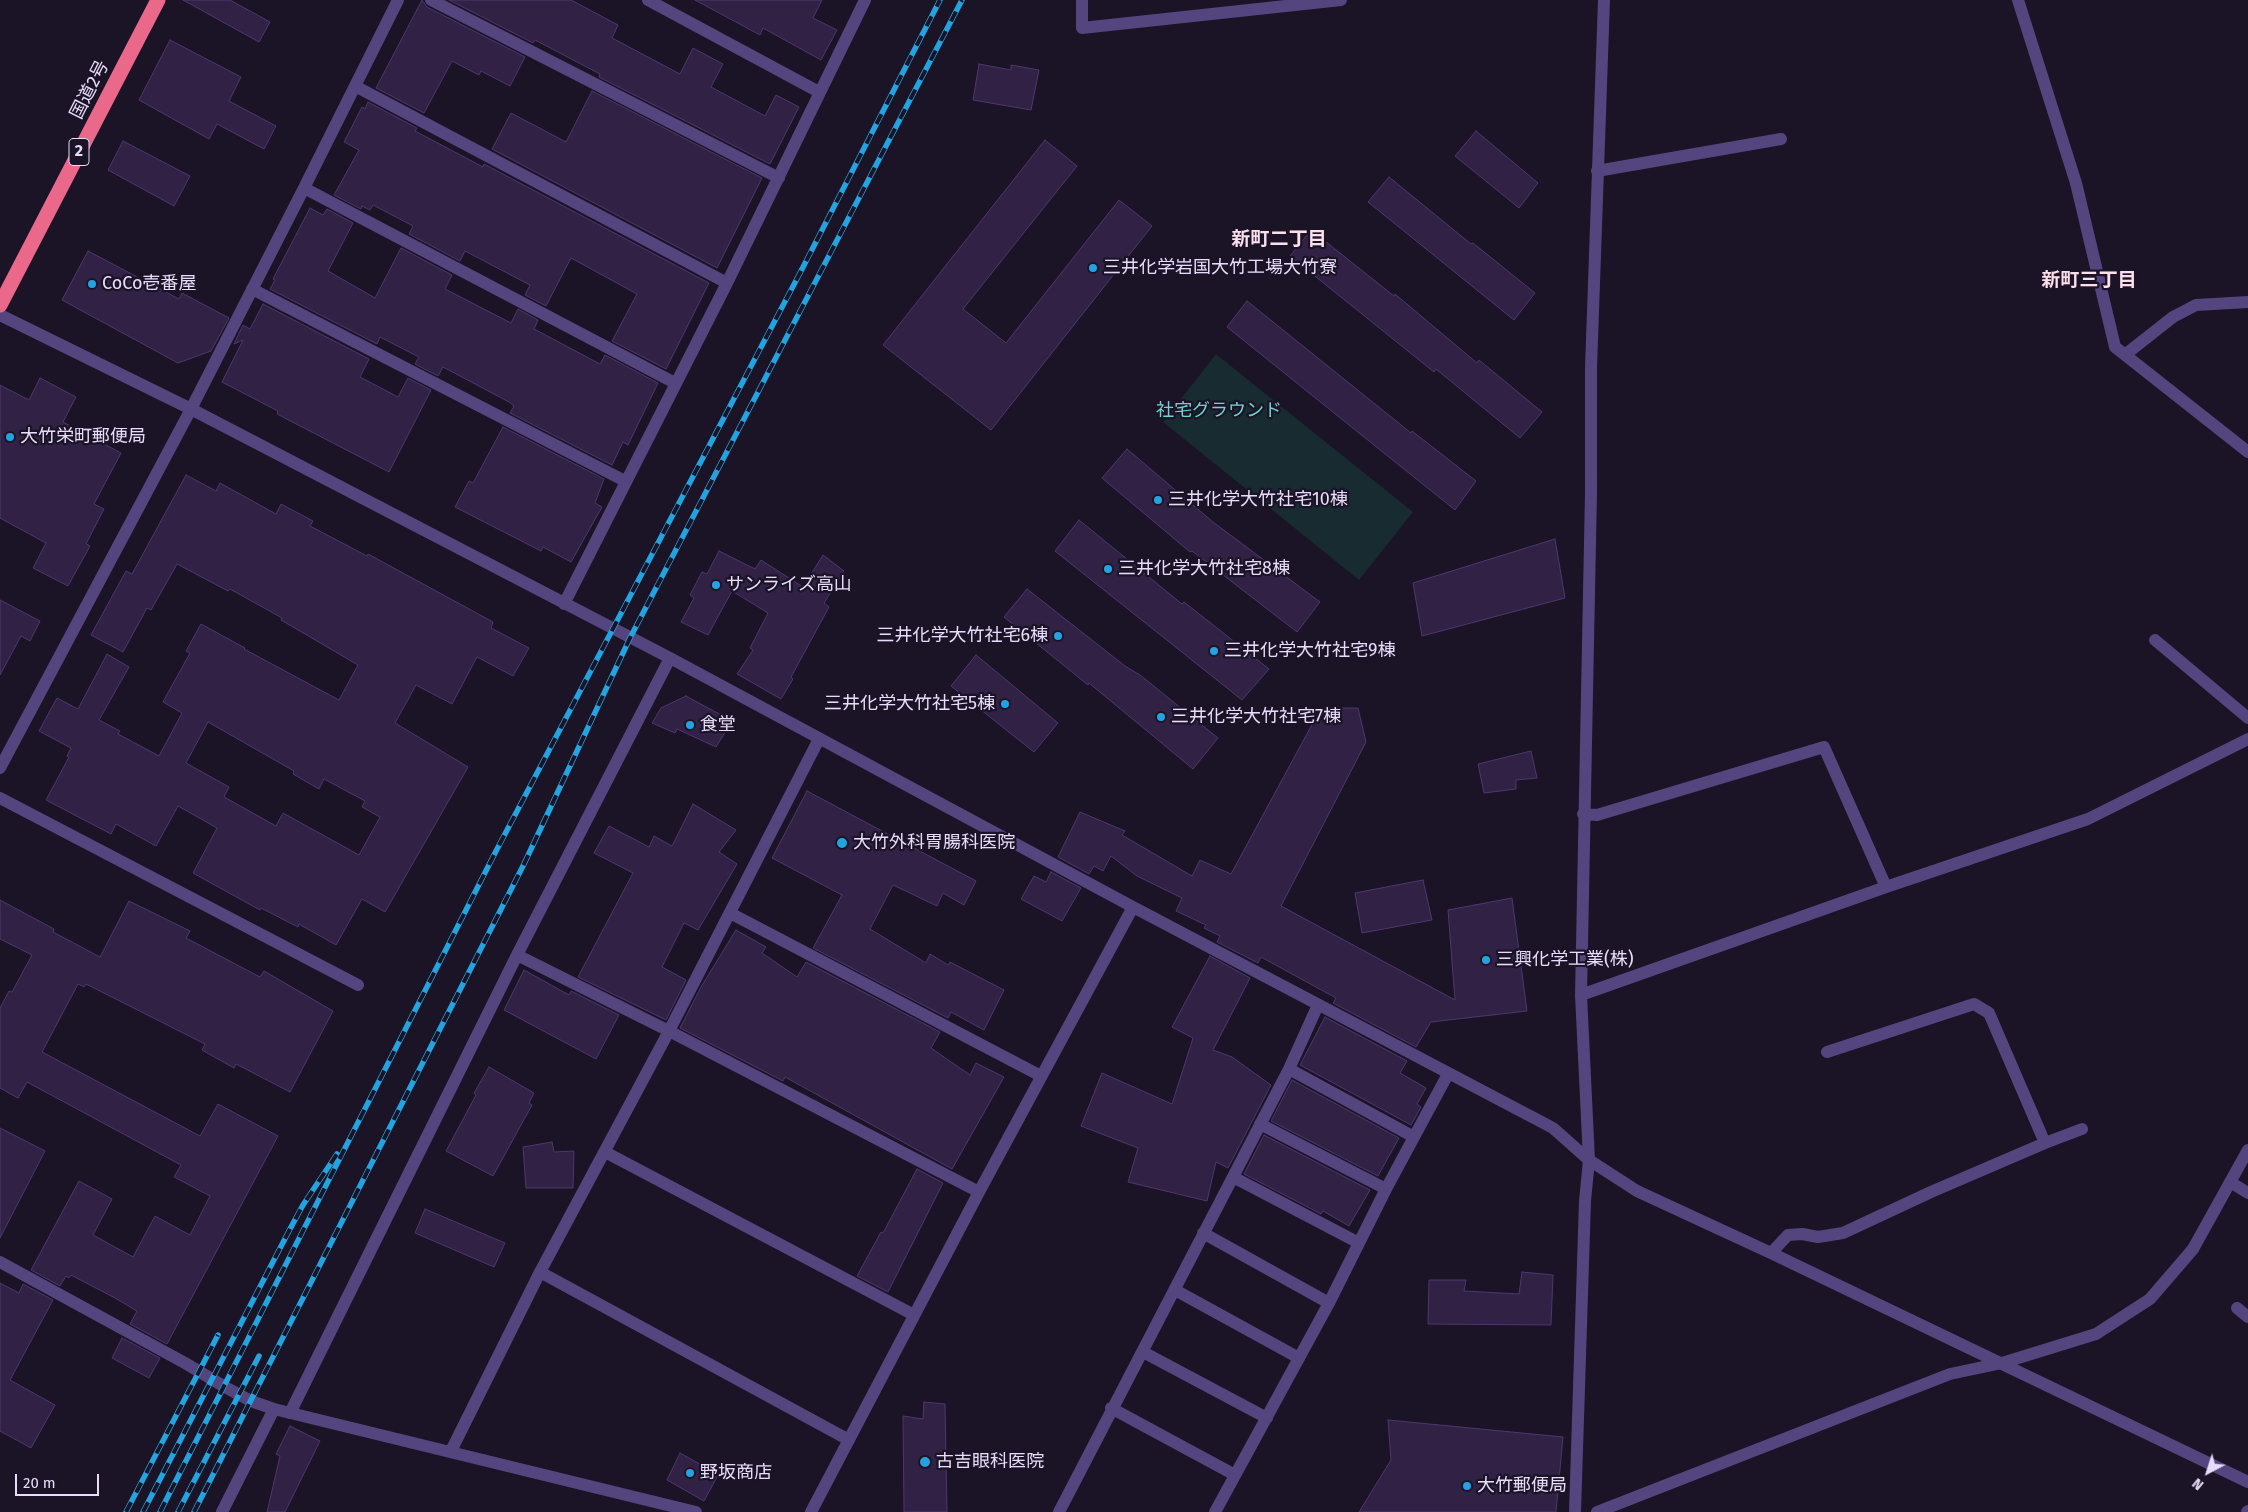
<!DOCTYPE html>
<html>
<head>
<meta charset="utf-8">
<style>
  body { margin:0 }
  #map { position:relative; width:2248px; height:1512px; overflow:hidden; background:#1b1326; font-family:"Fira Sans",sans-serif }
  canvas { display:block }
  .north { position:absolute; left:2183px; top:1447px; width:50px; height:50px; -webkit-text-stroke:4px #1b1326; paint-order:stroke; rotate:220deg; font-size:14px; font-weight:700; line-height:20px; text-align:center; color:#e7ddfa }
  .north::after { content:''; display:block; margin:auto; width:18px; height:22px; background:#e7ddfa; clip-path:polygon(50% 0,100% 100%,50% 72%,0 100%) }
  .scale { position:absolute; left:15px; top:1474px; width:84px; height:22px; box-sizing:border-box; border:2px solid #e7ddfa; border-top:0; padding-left:6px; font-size:15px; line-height:18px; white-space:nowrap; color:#e7ddfa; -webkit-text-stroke:4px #1b1326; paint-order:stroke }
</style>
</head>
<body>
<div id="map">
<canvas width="2248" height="1512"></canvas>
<div class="north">N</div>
<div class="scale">20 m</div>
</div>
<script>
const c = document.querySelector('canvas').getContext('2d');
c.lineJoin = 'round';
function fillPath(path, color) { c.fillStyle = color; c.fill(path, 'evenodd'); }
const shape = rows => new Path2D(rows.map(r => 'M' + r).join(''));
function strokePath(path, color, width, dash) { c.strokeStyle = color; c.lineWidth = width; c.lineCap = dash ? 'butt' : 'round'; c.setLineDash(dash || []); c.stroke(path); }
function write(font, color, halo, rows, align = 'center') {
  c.font = font + ' "Fira Sans","Noto Sans JP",sans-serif'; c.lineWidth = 4.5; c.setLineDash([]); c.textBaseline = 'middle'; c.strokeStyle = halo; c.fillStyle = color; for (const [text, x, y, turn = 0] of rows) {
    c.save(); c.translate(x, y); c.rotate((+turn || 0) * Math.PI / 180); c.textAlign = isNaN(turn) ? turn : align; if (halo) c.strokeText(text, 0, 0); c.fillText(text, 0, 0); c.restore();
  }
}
const green = shape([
  [1216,354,1413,512,1359,580,1163,422]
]);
const building = shape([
  [183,0,230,0,270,22,259,42,183,0],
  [422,0,427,7,525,57,510,86,481,71,479,75,452,61,424,113,376,88,422,0],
  [449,0,571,0,618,25,612,38,680,74,693,48,723,64,711,87,765,116,776,95,799,107,770,164,599,77,600,74,535,40,533,43,449,0],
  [695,0,822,0,813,18,837,30,821,60,763,28,760,35,695,0],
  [170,40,241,77,229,101,276,126,264,149,217,124,209,139,139,100,170,40],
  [979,64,1011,70,1011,65,1039,70,1031,110,973,100,979,64],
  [592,91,762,178,717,268,492,149,511,113,566,142,592,91],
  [368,102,417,128,415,131,483,167,484,164,709,283,666,369,612,341,637,294,571,258,546,306,525,295,530,285,465,251,460,261,409,234,413,226,373,205,370,210,362,206,361,209,334,195,359,150,344,142,362,107,365,109,368,102],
  [1476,131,1538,183,1519,208,1455,156,1476,131],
  [1045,140,1077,166,963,309,1006,343,1119,200,1152,226,991,430,883,345,1045,140],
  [123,141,190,176,174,206,108,170,123,141],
  [1389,177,1471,244,1473,243,1535,293,1514,320,1368,202,1389,177],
  [310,208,323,215,327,209,353,223,328,271,375,298,401,248,452,275,445,289,511,323,518,309,538,320,534,329,600,364,605,355,658,383,628,445,623,442,612,465,510,413,514,406,509,402,443,367,438,376,415,364,419,357,380,337,377,344,270,289,275,280,273,279,310,208],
  [1311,230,1394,296,1395,294,1477,363,1479,360,1542,412,1520,438,1436,369,1434,372,1290,256,1311,230],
  [88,251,179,299,182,293,229,318,211,351,178,363,62,300,88,251],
  [1247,301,1411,433,1412,431,1476,481,1455,510,1227,327,1247,301],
  [263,304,369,359,360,377,398,397,408,378,431,390,389,472,277,414,278,411,222,382,243,340,234,344,243,325,250,329,263,304],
  [40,378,76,397,63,422,121,453,94,504,104,509,86,544,90,546,68,586,33,568,46,543,0,518,0,385,29,400,40,378],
  [503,427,604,479,595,503,602,507,571,562,543,547,541,551,455,507,469,481,473,483,503,427],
  [1127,449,1213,522,1320,602,1297,632,1192,551,1190,552,1102,478,1127,449],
  [186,475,216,491,220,483,276,514,281,504,313,521,310,526,367,556,368,554,493,622,491,628,529,648,513,676,477,657,452,704,416,685,395,723,468,767,385,912,362,899,336,945,299,924,298,927,261,908,260,910,193,873,217,828,178,806,156,846,116,824,111,834,46,800,69,757,67,756,71,748,39,731,57,698,78,709,107,654,129,667,99,720,120,731,118,734,159,756,182,713,163,702,190,653,186,651,201,624,245,648,244,649,339,700,358,665,281,620,282,618,230,589,228,591,177,564,151,610,147,608,123,652,91,635,126,571,132,574,186,475],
  [208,722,294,771,293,774,319,789,324,779,365,801,362,807,380,817,359,855,283,813,276,826,224,797,229,787,186,763,208,722],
  [1079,520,1182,604,1184,602,1269,669,1242,700,1055,551,1079,520],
  [1555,539,1565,598,1422,636,1413,583,1555,539],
  [719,551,755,569,761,560,803,587,823,555,844,571,824,603,829,607,791,677,793,679,781,699,737,674,753,650,750,648,768,613,732,591,708,635,681,622,694,598,690,595,702,572,707,574,719,551],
  [1027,589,1125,666,1140,675,1218,738,1193,769,1089,683,1088,685,1004,617,1027,589],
  [0,600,40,621,30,641,21,636,0,675,0,600],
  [976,655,1058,723,1034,752,951,686,976,655],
  [686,696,732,721,716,747,677,729,675,733,652,723,661,708,686,696],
  [1321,708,1358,708,1366,742,1281,906,1455,1000,1448,910,1512,898,1527,1011,1431,1022,1416,1047,1333,1003,1336,998,1261,957,1258,963,1217,942,1220,936,1204,928,1206,925,1176,911,1182,898,1137,876,1111,856,1103,871,1094,866,1089,874,1058,857,1080,812,1125,831,1122,835,1192,876,1200,860,1231,874,1321,708],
  [1531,751,1537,778,1516,780,1516,789,1484,793,1478,764,1531,751],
  [807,791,976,881,964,905,943,893,937,906,893,885,870,929,926,963,930,954,948,965,950,962,1004,990,984,1030,951,1012,948,1018,813,948,842,895,772,858,807,791],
  [693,804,736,830,719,852,737,864,698,930,684,923,662,967,686,980,666,1020,578,977,633,873,594,853,609,826,649,847,654,836,672,846,693,804],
  [1051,872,1081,888,1062,921,1021,899,1034,876,1046,882,1051,872],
  [1423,880,1432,920,1362,933,1355,893,1423,880],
  [0,900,54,929,53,932,100,957,129,901,190,931,186,938,260,977,264,971,333,1011,290,1092,236,1064,234,1068,202,1050,205,1044,86,984,84,987,78,984,42,1052,200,1136,218,1104,278,1136,167,1344,130,1324,137,1311,115,1298,71,1275,69,1278,66,1276,60,1286,31,1270,79,1181,112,1199,93,1235,133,1257,155,1216,190,1235,210,1196,174,1177,181,1165,27,1082,18,1098,0,1088,0,1008,9,991,12,992,32,955,0,939,0,900],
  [736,930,766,947,762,953,797,977,806,962,940,1032,931,1048,970,1075,976,1063,1004,1077,952,1169,785,1077,783,1081,680,1028,701,987,736,930],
  [1210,956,1250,978,1213,1050,1232,1057,1271,1085,1228,1168,1216,1162,1207,1201,1128,1182,1138,1148,1081,1126,1102,1073,1172,1104,1193,1038,1172,1027,1210,956],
  [524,970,569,995,571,991,619,1015,596,1059,504,1010,524,970],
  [1325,1017,1407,1061,1400,1073,1426,1088,1417,1104,1421,1107,1411,1125,1300,1065,1325,1017],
  [489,1067,534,1093,529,1103,532,1105,493,1176,446,1151,476,1095,474,1093,489,1067],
  [1292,1080,1399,1138,1378,1176,1271,1121,1292,1080],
  [0,1128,45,1151,0,1238,0,1128],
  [1264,1135,1370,1190,1349,1226,1323,1211,1321,1214,1244,1174,1264,1135],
  [552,1142,554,1152,574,1151,573,1188,526,1188,523,1147,552,1142],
  [917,1169,943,1183,888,1292,857,1276,881,1232,883,1233,917,1169],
  [425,1209,505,1243,494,1267,415,1233,425,1209],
  [1522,1272,1553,1275,1551,1325,1428,1324,1429,1280,1466,1280,1464,1291,1519,1294,1522,1272],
  [0,1283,19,1293,23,1284,53,1300,10,1380,55,1405,31,1448,0,1431,0,1283],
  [122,1338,160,1358,149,1378,112,1358,122,1338],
  [924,1402,945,1404,947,1512,904,1512,903,1416,923,1419,924,1402],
  [1388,1420,1563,1437,1556,1512,1359,1512,1391,1460,1388,1420],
  [290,1426,320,1441,285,1512,267,1512,280,1456,276,1454,290,1426],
  [680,1453,705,1467,705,1470,717,1477,704,1501,667,1480,680,1453]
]);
const minor = shape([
  [431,0,779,178],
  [648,0,819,92],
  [1082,0,1082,28,1341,0],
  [2018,0,2076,183,2115,347,2248,452],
  [355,86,727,283],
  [1597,171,1781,139],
  [304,188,675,383],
  [252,289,625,481],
  [0,315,191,409,670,658,1133,907,1553,1128,1589,1160,1637,1191,1771,1253,2248,1482],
  [2126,354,2173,317,2196,305,2248,302],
  [564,604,727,283,865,0],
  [2155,640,2248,718],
  [0,768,191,409,304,188,398,0],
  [0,798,358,985],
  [1583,814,1597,815,1824,747,1886,887],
  [730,913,1041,1076],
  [517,955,669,1031,979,1192],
  [1581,995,1886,887,2088,819,2248,739],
  [1827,1052,1974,1004,1989,1013,2045,1143,2082,1129],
  [1289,1069,1414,1137],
  [1260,1124,1386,1189],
  [605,1152,914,1315],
  [1233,1177,1359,1243],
  [2230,1182,2248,1193],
  [1203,1233,1329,1303],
  [1771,1253,1788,1235,1802,1234,1818,1237,1843,1233,1931,1192,2045,1143],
  [0,1262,185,1363,225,1387,251,1401,274,1409,696,1512],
  [540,1272,849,1440],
  [1175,1290,1299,1358],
  [2237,1308,2248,1317],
  [1143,1352,1267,1418],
  [1111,1408,1235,1475],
  [290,1413,517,955,670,658],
  [451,1451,540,1272,669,1031,819,739],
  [222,1512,274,1409],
  [811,1512,979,1192,1133,907],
  [1059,1512,1289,1069,1318,1005],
  [1215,1512,1329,1303,1386,1189,1448,1074],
  [1575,1512,1585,1201,1589,1160,1581,995,1591,492,1591,368,1604,0],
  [1597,1512,1950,1374,2002,1363,2096,1334,2150,1299,2193,1249,2248,1150],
  [2247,1512,2248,1511]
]);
const highway = shape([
  [0,305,158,0]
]);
const rail = shape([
  [126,1512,218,1335],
  [143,1512,290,1229,303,1205,337,1154],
  [160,1512,495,853,800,273,940,0],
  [178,1512,259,1356],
  [194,1512,524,864,630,638,962,0]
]);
const markers = [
  [1093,268,5,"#23a4e1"],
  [92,284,5,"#23a4e1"],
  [10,437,5,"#23a4e1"],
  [1158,500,5,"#23a4e1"],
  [1108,569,5,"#23a4e1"],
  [716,585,5,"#23a4e1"],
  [1058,636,5,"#23a4e1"],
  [1214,651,5,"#23a4e1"],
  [1005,704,5,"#23a4e1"],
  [1161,717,5,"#23a4e1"],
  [690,725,5,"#23a4e1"],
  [842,843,6,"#23a4e1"],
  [1486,960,5,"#23a4e1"],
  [925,1462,6,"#23a4e1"],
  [690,1473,5,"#23a4e1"],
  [1467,1486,5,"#23a4e1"]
];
const shields = [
  [79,152,20]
];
const shieldNames = [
  ["2",79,152]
];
const streetNames = [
  ["国道2号",90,90,-63]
];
const poiNames = [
  ["三井化学岩国大竹工場大竹寮",1103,268],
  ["CoCo壱番屋",102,284],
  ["大竹栄町郵便局",20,437],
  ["三井化学大竹社宅10棟",1168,500],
  ["三井化学大竹社宅8棟",1118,569],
  ["サンライズ高山",726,585],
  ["三井化学大竹社宅6棟",1048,636,"right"],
  ["三井化学大竹社宅9棟",1224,651],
  ["三井化学大竹社宅5棟",995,704,"right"],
  ["三井化学大竹社宅7棟",1171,717],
  ["食堂",700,725],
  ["大竹外科胃腸科医院",853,843],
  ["三興化学工業(株)",1496,960],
  ["古吉眼科医院",936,1462],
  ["野坂商店",700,1473],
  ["大竹郵便局",1477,1486]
];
const parkNames = [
  ["社宅グラウンド",1219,411]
];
const neighbourhoodNames = [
  ["新町二丁目",1279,240],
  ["新町三丁目",2089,281]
];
fillPath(green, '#172b30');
fillPath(building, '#312245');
strokePath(building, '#4e376e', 1);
strokePath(minor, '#54457f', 12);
strokePath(highway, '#ea688a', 15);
strokePath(rail, '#23a4e1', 5.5);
strokePath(rail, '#1b1326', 4, [11]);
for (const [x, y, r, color] of markers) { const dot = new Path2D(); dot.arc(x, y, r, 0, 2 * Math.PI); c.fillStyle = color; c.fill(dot); strokePath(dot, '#1b1326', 2); }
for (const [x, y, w] of shields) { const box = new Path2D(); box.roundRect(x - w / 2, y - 13.5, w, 27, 4); c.fillStyle = '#1b1326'; c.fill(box); strokePath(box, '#e7ddfa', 1); }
write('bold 16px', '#e7ddfa', null, shieldNames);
write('18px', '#e7ddfa', '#1b1326', streetNames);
write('18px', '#e7ddfa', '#1b1326', poiNames, 'left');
write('18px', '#72d2cf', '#1b1326', parkNames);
write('bold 19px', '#fbdfea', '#1b1326', neighbourhoodNames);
</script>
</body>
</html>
